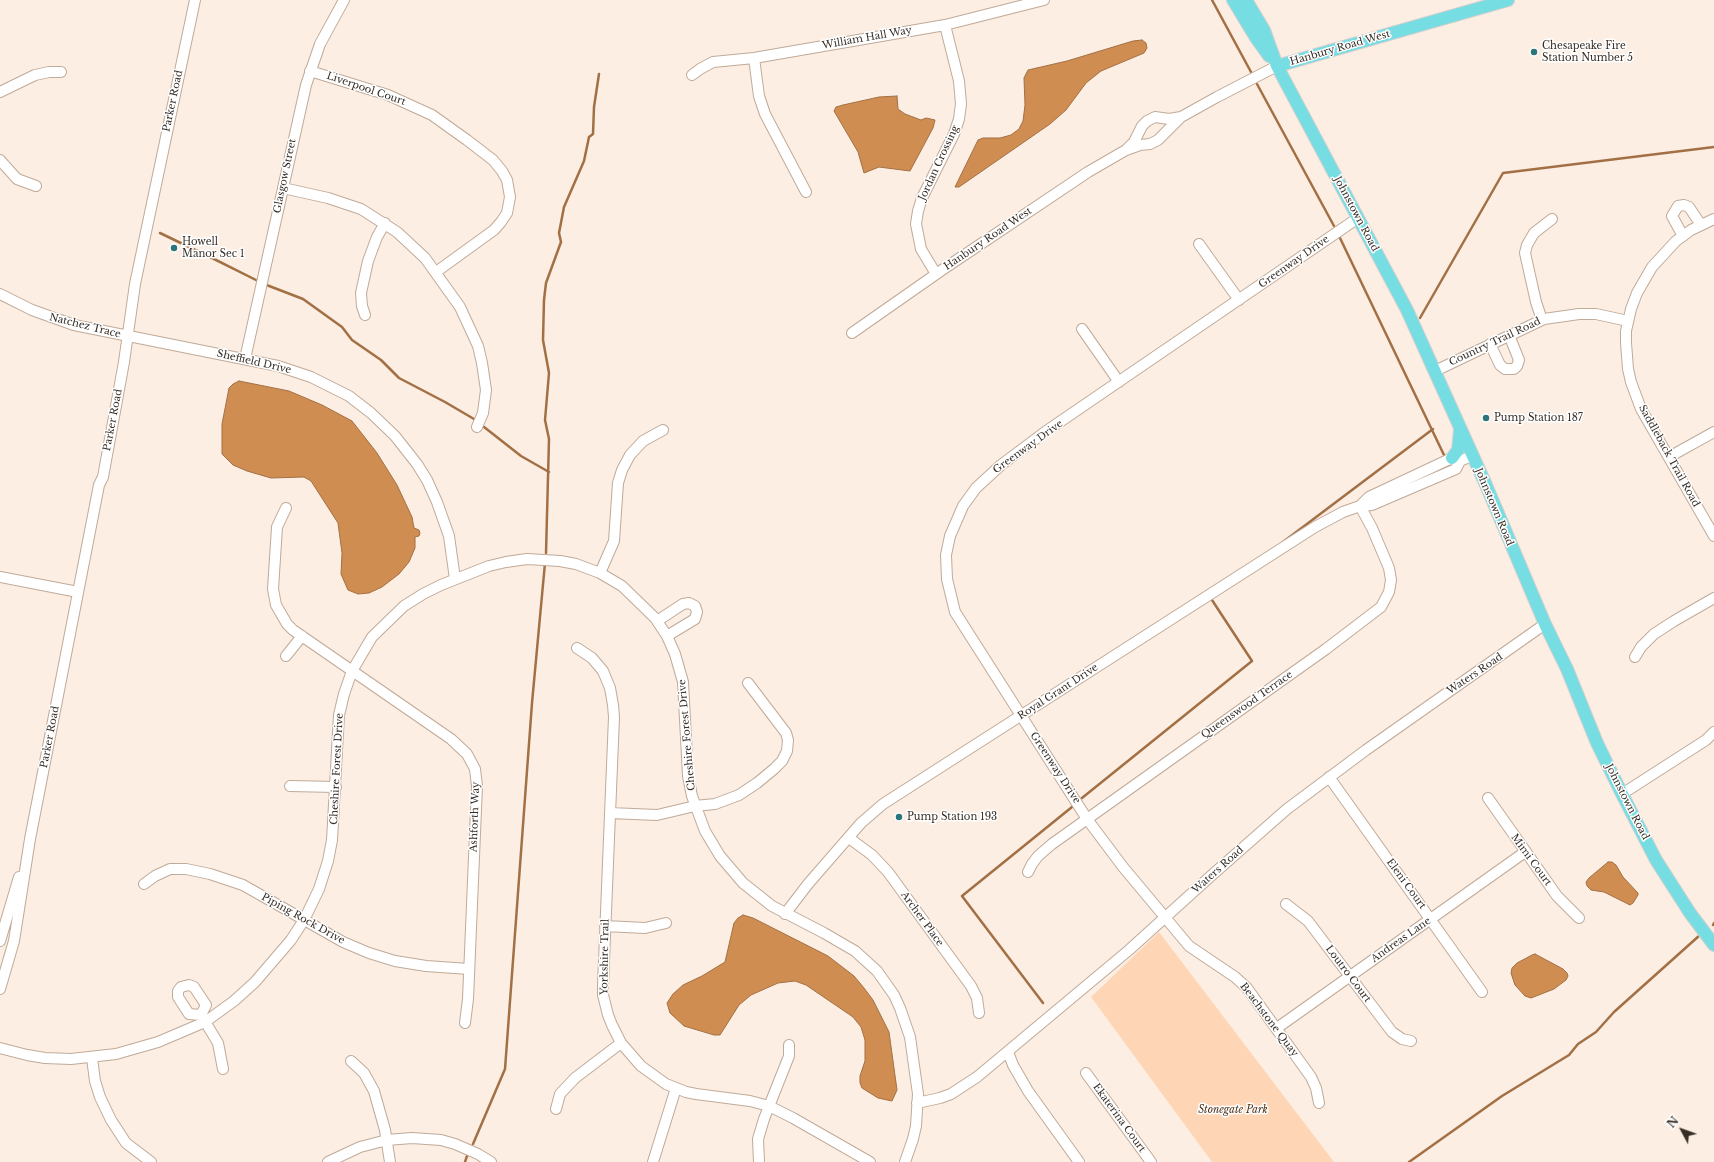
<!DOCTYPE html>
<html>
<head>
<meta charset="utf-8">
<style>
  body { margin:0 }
  #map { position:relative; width:1714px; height:1162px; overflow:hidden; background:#fceee3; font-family:"Libre Baskerville",serif }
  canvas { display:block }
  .north { position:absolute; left:1662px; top:1110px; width:40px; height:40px; -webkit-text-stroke:3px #fff; paint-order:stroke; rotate:311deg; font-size:11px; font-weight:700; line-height:16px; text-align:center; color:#372e27 }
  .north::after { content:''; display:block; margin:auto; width:14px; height:18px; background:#372e27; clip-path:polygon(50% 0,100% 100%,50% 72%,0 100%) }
</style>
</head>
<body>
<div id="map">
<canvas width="1714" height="1162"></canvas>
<div class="north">N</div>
</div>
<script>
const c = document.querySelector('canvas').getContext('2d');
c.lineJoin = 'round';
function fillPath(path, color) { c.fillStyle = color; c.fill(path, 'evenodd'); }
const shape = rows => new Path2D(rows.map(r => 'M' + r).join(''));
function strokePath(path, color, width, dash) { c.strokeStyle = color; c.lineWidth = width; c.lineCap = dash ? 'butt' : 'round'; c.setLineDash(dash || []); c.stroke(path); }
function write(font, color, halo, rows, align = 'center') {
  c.font = font + ' "Libre Baskerville",serif'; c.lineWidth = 3; c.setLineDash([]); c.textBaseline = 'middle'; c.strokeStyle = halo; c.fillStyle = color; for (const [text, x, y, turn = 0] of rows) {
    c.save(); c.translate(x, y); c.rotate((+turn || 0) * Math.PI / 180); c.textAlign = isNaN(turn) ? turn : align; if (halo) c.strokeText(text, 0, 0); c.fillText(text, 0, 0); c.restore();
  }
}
const green = shape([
  [1159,932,1334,1162,1212,1162,1091,997]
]);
const water = shape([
  [1142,40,1146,43,1147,48,1144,53,1101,71,1086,83,1066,110,1050,124,959,187,955,187,978,140,983,138,1000,138,1011,135,1019,129,1023,121,1025,105,1024,78,1028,70,1067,61,1133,41,1142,40],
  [897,96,898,109,905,114,921,120,926,118,935,120,933,128,910,171,879,167,864,173,858,152,834,111,836,107,843,105,879,97,897,96],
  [239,381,289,391,322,405,352,421,377,453,397,485,412,517,414,528,419,530,420,533,419,536,415,537,415,548,409,562,399,574,382,587,369,593,358,594,348,590,341,574,342,553,338,523,311,481,304,477,271,478,247,471,233,465,222,454,222,424,229,388,233,384,239,381],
  [1608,862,1612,862,1616,865,1623,877,1638,893,1638,895,1633,903,1630,905,1604,892,1591,890,1587,886,1586,882,1589,878,1608,862],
  [743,915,753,918,828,956,854,976,864,988,873,1000,889,1032,897,1090,892,1101,878,1098,862,1088,860,1083,860,1076,865,1061,865,1040,861,1027,853,1017,806,985,795,981,778,983,751,995,739,1005,720,1035,714,1035,684,1026,670,1013,667,1003,673,994,683,985,702,976,725,962,734,923,738,918,743,915],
  [1535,954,1563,969,1567,973,1568,976,1566,980,1554,989,1531,998,1525,996,1515,985,1511,973,1512,968,1517,963,1532,955,1535,954]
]);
const stream = shape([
  [1212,0,1251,72],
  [1257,84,1334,226],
  [160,233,214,259,256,280],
  [1340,238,1444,455],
  [264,284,303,299,342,327,352,340,381,360,399,378,445,402,474,419],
  [1420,318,1503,173,1714,147],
  [484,427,521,456,549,472],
  [1283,542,1433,429],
  [546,553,549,439,545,420,549,373,543,340,544,300,546,283,561,242,559,233,564,207,584,161,589,137,593,134,594,107,599,74],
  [1082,798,1252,661,1210,597],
  [1713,925,1714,923],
  [1043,1003,962,896,1072,807],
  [473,1144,505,1069,532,703,545,563],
  [465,1162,467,1156],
  [1409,1162,1502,1096,1569,1055,1578,1044,1596,1032,1614,1012,1700,935]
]);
const minor = shape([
  [754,58,759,96,765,114,806,192],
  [310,71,388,95,432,115,467,140,493,160,502,171,507,180,510,197,507,213,501,222,494,230,436,272],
  [692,75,700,69,713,62,754,58,945,25,1044,0],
  [0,92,35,75,49,72,61,72],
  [1127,149,1134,142,1142,126,1147,121,1155,117,1169,119,1181,117],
  [0,160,17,179,36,186],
  [283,188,328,198,361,209,397,232,425,258,460,307,478,346,482,363,486,390,483,413,477,427],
  [1714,219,1691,230,1676,241,1652,267,1637,293,1631,309,1626,331,1626,343,1628,369,1631,382,1641,409,1714,536],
  [1683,236,1672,216,1678,206,1684,205,1689,207,1701,225],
  [1199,244,1239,300],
  [936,274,921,249,916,224,918,211,922,198,954,134,959,119,961,104,959,81,945,25],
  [0,294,32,310,74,325,278,366,311,377,349,396,371,413,395,436,417,464,427,480,437,502,449,536,455,579],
  [365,315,362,306,361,293,368,261,377,237,385,223],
  [1542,320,1536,302,1525,253,1527,245,1534,233,1552,219],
  [1082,329,1119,382],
  [852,333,942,270,1088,172,1126,150,1140,145,1150,144,1158,140,1181,117,1217,97,1277,66],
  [1490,344,1500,365,1505,369,1514,369,1517,366,1519,360,1509,335],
  [245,359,306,85,320,44,344,0],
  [1435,371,1544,319,1579,314,1596,314,1628,321],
  [1669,457,1714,432],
  [1360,506,1369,497,1452,458,1460,461,1472,456],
  [286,508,277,527,273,589,276,605,287,624,293,630,451,739,467,754,475,769,477,786,468,999,465,1023],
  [600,573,614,541,618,483,622,470,630,455,643,441,663,430],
  [0,577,78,592],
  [657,621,683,604,689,603,695,606,697,612,695,619,667,636],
  [577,648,592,658,603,671,610,688,613,705,614,717,603,985,603,995,608,1015,612,1025,621,1043,641,1066,666,1084,686,1092,696,1094,750,1101,769,1106,793,1118,870,1162],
  [286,656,302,636],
  [1635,657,1641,647,1654,634,1674,621,1714,598],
  [1329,777,1482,992],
  [290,786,336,787],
  [1622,794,1706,740,1714,732],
  [1488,798,1557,896,1579,918],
  [610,813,657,815,695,806,715,804,739,795,757,783,774,769,782,761,787,751,788,740,786,733,748,683],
  [849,838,872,855,888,872,971,986,977,998,979,1013],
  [1028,872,1032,864,1038,856,1052,844,1326,649,1381,607,1389,592,1391,580,1389,568,1372,528,1360,506],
  [144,884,155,876,170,869,186,869,210,874,243,885,343,942,369,953,395,961,426,966,469,969],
  [1286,904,1308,921,1392,1032,1402,1039,1411,1041],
  [785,914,808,884,861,823,883,804,1315,527,1343,512,1360,506,1372,505,1456,469,1460,461],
  [605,926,645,928,666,923],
  [0,941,19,877],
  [0,989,14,941,30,839,99,485,103,477,124,362,135,284,195,0],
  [201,1015,189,1014,178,997,178,991,181,987,189,985,194,987,206,1005,201,1015,218,1043,223,1069],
  [1277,1028,1525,852],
  [0,1048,27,1055,45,1058,71,1059,116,1054,158,1042,205,1022,234,1001,255,982,291,940,304,920,319,889,328,861,332,840,339,715,344,694,352,671,372,637,404,606,423,594,441,585,489,566,506,562,527,559,560,561,576,564,600,573,622,586,655,618,667,636,675,654,683,682,688,776,692,796,705,831,720,856,743,883,772,906,824,933,855,951,877,971,894,995,900,1008,910,1037,918,1094,916,1126,913,1139,905,1162],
  [1008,1052,1013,1065,1028,1091,1079,1162],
  [92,1058,95,1081,100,1097,111,1120,126,1143,151,1162],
  [351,1061,364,1073,374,1091,385,1130,390,1162],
  [1086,1073,1151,1162],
  [917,1103,940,1098,951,1094,977,1077,1129,950,1212,875,1287,809,1366,750,1545,624],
  [1319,1103,1316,1088,1311,1077,1247,988,1235,977,1189,946,1184,940,1123,867,1087,819,955,612,947,579,946,555,950,536,963,506,976,488,1001,465,1045,432,1358,218],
  [556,1109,560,1094,575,1078,621,1043],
  [328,1162,360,1147,387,1140,412,1138,441,1140,455,1144,478,1154,491,1162],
  [653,1162,676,1088],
  [759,1162,758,1139,764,1119,789,1056,789,1045]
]);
const major = shape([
  [1233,0,1256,38,1269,56],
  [1246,0,1264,30,1277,66,1407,310,1486,485,1545,624,1567,669,1597,743,1622,794,1656,860,1690,913,1714,945],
  [1277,66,1508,0],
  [1452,458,1458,450,1460,430]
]);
const markers = [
  [1534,52,4,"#2c757b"],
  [174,248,4,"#2c757b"],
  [1486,418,4,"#2c757b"],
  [899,817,4,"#2c757b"]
];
const streetNames = [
  ["William Hall Way",867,38,-10],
  ["Hanbury Road West",1340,48,-16],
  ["Liverpool Court",366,89,19],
  ["Parker Road",173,101,-78],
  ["Jordan Crossing",939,163,-65],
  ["Glasgow Street",285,176,-78],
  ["Johnstown Road",1356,214,62],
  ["Hanbury Road West",988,239,-34],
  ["Greenway Drive",1294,262,-35],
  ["Natchez Trace",85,326,14],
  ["Country Trail Road",1495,342,-25],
  ["Sheffield Drive",254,362,13],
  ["Parker Road",113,420,-79],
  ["Greenway Drive",1028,447,-36],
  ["Saddleback Trail Road",1669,456,61],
  ["Johnstown Road",1494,507,67],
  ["Waters Road",1475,674,-34],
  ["Royal Grant Drive",1058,692,-33],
  ["Queenswood Terrace",1247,705,-35],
  ["Cheshire Forest Drive",687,735,-95],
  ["Parker Road",50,737,-79],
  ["Greenway Drive",1055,768,57],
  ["Cheshire Forest Drive",337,769,-87],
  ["Johnstown Road",1627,802,63],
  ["Ashforth Way",475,817,-88],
  ["Mimi Court",1531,860,54],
  ["Waters Road",1218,870,-42],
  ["Eleni Court",1406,884,54],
  ["Piping Rock Drive",303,919,29],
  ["Archer Place",922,919,54],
  ["Andreas Lane",1401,940,-35],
  ["Yorkshire Trail",605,957,-89],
  ["Loutro Court",1348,974,53],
  ["Beachstone Quay",1269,1020,53],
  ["Ekaterina Court",1119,1118,54]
];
const poiNames = [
  ["Chesapeake Fire",1542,46],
  ["Station Number 5",1542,58],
  ["Howell",182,242],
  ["Manor Sec 1",182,254],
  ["Pump Station 187",1494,418],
  ["Pump Station 193",907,817]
];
const parkNames = [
  ["Stonegate Park",1233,1110]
];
fillPath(green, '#fed6b6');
fillPath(water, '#d08d51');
strokePath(water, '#a27044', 1);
strokePath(stream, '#a27044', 2.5);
strokePath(minor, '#c0aa98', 12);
strokePath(major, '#d3d1cf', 14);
strokePath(minor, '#fff', 10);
strokePath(major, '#76dde3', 12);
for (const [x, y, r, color] of markers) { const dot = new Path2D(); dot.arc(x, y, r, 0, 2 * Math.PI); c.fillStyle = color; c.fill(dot); strokePath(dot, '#fff', 1.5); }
write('10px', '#372e27', '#fff', streetNames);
write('10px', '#372e27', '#fff', poiNames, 'left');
write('italic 10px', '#4a2e14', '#fff', parkNames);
</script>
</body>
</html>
